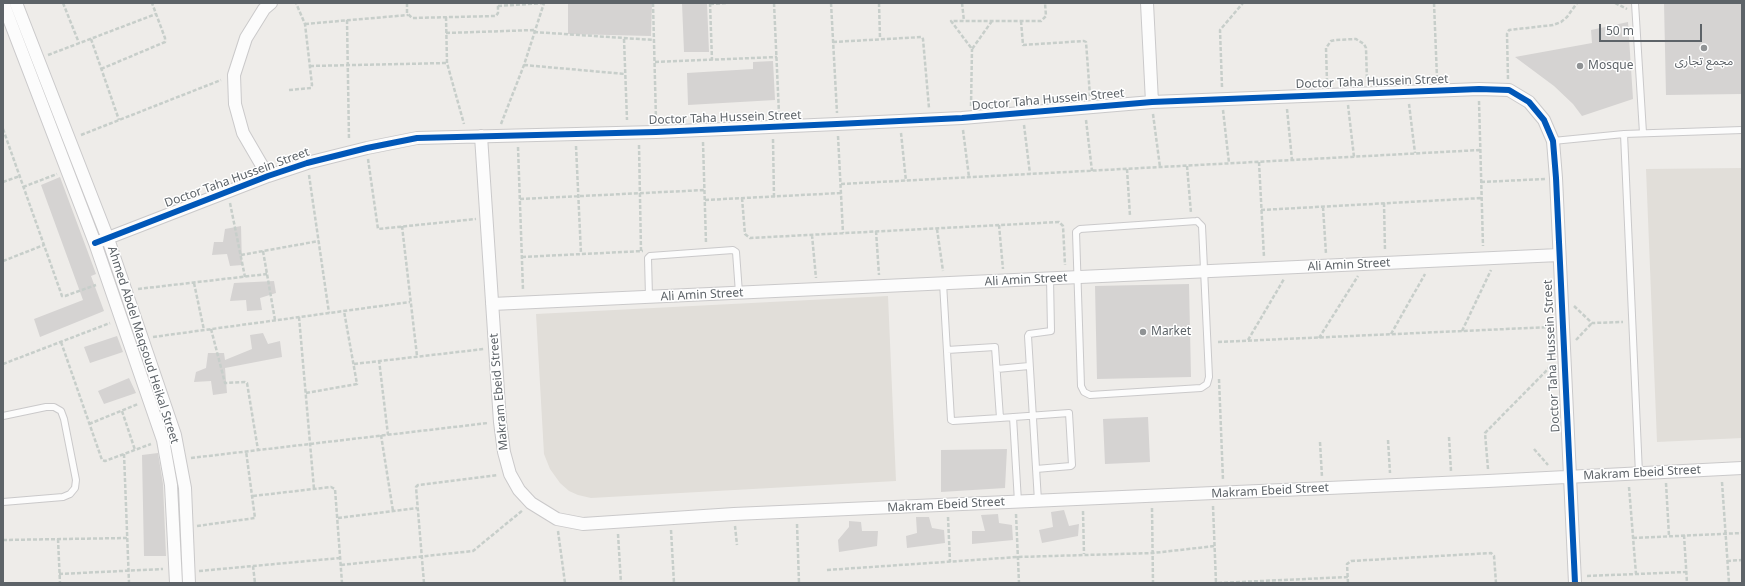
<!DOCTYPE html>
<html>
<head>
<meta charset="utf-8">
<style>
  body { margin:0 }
  #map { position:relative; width:1745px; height:586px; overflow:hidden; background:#eeece9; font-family:"Noto Sans",sans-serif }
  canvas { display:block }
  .frame { position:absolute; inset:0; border:4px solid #5d6368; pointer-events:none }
  .scale { position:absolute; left:1599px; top:24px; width:103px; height:18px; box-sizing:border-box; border:2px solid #5d6368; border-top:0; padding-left:5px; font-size:12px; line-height:14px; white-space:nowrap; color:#5d6368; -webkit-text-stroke:3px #fff; paint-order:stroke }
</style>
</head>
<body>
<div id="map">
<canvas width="1745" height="586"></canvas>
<div class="frame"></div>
<div class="scale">50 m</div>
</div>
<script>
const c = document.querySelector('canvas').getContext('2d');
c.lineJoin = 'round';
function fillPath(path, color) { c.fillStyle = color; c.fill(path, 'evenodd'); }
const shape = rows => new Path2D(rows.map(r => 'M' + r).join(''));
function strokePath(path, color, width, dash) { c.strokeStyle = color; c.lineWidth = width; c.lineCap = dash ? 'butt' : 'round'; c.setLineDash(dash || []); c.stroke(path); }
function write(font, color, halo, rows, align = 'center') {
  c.font = font + ' "Noto Sans","Noto Sans Arabic",sans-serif'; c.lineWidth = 3; c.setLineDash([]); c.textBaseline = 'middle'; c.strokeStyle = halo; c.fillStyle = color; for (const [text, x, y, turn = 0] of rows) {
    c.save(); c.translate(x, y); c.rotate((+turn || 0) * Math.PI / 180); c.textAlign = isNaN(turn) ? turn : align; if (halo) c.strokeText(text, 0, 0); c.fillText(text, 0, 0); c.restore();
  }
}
const education = shape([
  [1742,168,1742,438,1657,442,1646,169],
  [888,296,896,481,591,498,578,495,569,491,560,483,550,469,544,454,536,314]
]);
const building = shape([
  [568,3,652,4,651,36,568,34],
  [682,3,707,3,709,52,684,52],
  [1664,3,1742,3,1742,94,1666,95],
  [1628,22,1633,99,1582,116,1573,104,1554,86,1515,57,1592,43,1591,30],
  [773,61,775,100,688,105,687,73,753,69,753,62],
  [60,177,96,274,91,276,104,311,40,337,34,319,83,300,41,185],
  [241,226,242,265,230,266,227,254,212,255,214,242,223,242,225,229],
  [274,281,276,293,260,298,262,310,247,311,246,300,230,301,234,283],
  [1189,284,1191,377,1097,379,1095,286],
  [263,333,268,344,280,341,282,357,225,368,227,393,213,395,211,381,194,382,196,372,206,368,208,353,224,353,225,360,252,349,250,335],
  [117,336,123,352,90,363,84,347],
  [129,378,136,393,104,404,98,391],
  [1148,417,1150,462,1105,464,1103,419],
  [1007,449,1005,488,941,492,941,450],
  [158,453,163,484,166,556,144,556,142,455],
  [1064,510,1069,526,1079,524,1078,536,1042,543,1039,530,1053,527,1051,512],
  [998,514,999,523,1012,525,1013,540,972,544,972,531,985,531,981,515],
  [916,517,929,517,932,528,944,530,945,543,907,548,906,536,917,533],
  [849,521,861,522,862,531,878,531,877,546,839,552,838,540,849,527]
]);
const path = shape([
  [63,3,79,43],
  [407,3,407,13,412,18,496,16,498,13,498,3],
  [653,3,656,120],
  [710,3,712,60],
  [774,3,779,114],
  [831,3,837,113],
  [879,3,880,38],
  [962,3,964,21],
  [1434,3,1437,78],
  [1615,3,1627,9],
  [710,4,727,3],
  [498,6,544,3],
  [446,17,447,63,464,124],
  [347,20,349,140],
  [992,21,972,49,951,21,1041,21,1046,16,1045,3],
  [1021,21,1023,45,1084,41,1086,42,1090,96],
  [305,24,408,15],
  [534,32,654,40],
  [446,33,535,30],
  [91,39,119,120],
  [624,39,627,120],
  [833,42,922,37,923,39,929,108],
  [48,55,156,14],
  [655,62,777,57],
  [524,65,625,74],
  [310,66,447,63],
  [101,69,165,42,165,38,152,3],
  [1508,79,1507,34,1509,30,1553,25,1561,22,1567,17,1577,3],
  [1327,82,1326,48,1331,41,1335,40,1356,39,1364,44,1366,48,1367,81],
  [1222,87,1220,30,1243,3],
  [289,90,311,88,312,85,305,24,296,3],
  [1479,101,1483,246],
  [1409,104,1415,153],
  [1348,105,1354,157],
  [971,106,972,49],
  [1287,109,1292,160],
  [1223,110,1229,163],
  [1153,114,1160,167],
  [1086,120,1092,171],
  [501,124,524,65,544,3],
  [1024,125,1030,174],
  [3,129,62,296,65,296,96,285],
  [963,130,969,177],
  [901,133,906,181],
  [81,135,221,80],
  [838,136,843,233],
  [773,139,774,197],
  [703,142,706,243],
  [639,145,641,251],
  [576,146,581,254],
  [518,147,523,290],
  [368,159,378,229,476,219],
  [1259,162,1264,257],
  [1187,166,1191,213],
  [1127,169,1130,216],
  [309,175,329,313],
  [3,182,20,176],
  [1481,182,1545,179],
  [841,184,1480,150],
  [23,187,57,174],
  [742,198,745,234,750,238,1059,222,1063,226,1065,265],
  [520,199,705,190],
  [705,200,841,193],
  [230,203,245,277],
  [1384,203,1385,251],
  [1323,207,1326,254],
  [1261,210,1482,198],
  [999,225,1003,269],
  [402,226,417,356],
  [937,229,943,271],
  [876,231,879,275],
  [812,235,816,278],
  [263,251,275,320],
  [241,255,319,241],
  [522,257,643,251],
  [3,261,44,245],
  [194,283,204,330],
  [138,289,267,274],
  [1574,306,1592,323,1623,322],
  [299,317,314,489],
  [211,329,225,383,245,382,247,383,258,450],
  [1462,331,1491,270],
  [1391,334,1425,274],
  [153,337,410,302],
  [1319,338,1358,276],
  [1248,340,1284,279],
  [1576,340,1592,323],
  [61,342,102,460,105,461,151,444],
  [1218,342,1551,327],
  [379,360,388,435],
  [3,364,110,323],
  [354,364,484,349],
  [1219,379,1223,480],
  [306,393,357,384,344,311],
  [122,411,135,450],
  [89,424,138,404],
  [381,435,393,511],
  [1449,437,1451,471],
  [1388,440,1390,473],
  [1320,442,1322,477],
  [1534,449,1548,465],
  [124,454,129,583],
  [191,458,488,423],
  [1488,469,1485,433,1552,365],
  [1722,482,1729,583],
  [1666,483,1669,536],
  [1629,487,1636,574],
  [253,496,331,487,335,489,342,583],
  [1213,506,1216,583],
  [1152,508,1153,583],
  [1083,511,1084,554],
  [1016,514,1019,583],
  [948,517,950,562],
  [338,518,417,508],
  [797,524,799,583],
  [197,526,255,518,246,451],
  [735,526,737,545],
  [671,530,674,583],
  [558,531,565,583],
  [618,534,621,583],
  [1684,535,1687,583],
  [1633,538,1742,533],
  [58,539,60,583],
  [3,540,127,538],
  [1727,561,1742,560],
  [341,565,473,551,523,510],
  [253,566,255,583],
  [827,570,1018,557,1153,553,1215,546],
  [199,571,340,558],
  [59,574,163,569],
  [1587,576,1686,572],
  [424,583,416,487,418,485,498,475],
  [1218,583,1348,577],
  [1348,583,1347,564,1351,561,1491,553,1494,556,1496,583]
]);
const lane = shape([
  [1635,3,1643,133],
  [1624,134,1639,474],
  [1553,141,1624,134,1742,130],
  [1197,221,1202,226,1209,377,1207,384,1201,388,1090,395,1084,392,1081,386,1076,232,1080,229,1197,221],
  [943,283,951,420,953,421,1000,418,995,347,947,350],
  [649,297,648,258,650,256,733,250,736,252,739,293],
  [997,369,1029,366],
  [3,416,46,407,54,407,61,411,64,419,76,480,75,488,70,494,63,497,3,502],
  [1013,417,1018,502],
  [1000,418,1069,413,1072,465,1071,466,1036,469],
  [1038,501,1028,336,1029,334,1051,331,1050,278]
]);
const street = shape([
  [3,3,95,243,163,440,171,485,176,583],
  [16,3,108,239,175,435,185,488,189,583],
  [1147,3,1152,102],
  [481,136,500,422,504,452,510,474,519,490,531,503,557,519,583,524,734,514,1488,481,1742,468],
  [268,176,243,133,235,104,234,75,246,38,264,9,271,3],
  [95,243,268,176,307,163,367,148,417,138,656,132,837,124,962,118,1152,102,1479,89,1509,90,1529,102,1544,120,1553,141,1556,178,1575,583],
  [492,304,1559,255]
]);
const cycleway = shape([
  [95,243,268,176,307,163,367,148,417,138,656,132,837,124,962,118,1152,102,1479,89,1509,90,1529,102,1544,120,1553,141,1556,178,1575,583]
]);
const markers = [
  [1704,48,4,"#909395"],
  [1580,66,4,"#909395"],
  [1143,332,4,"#909395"]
];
const poiNames = [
  ["مجمع تجارى",1704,62,"center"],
  ["Mosque",1588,66],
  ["Market",1151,332]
];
const streetNames = [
  ["Doctor Taha Hussein Street",1372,82,-2],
  ["Doctor Taha Hussein Street",1048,100,-5],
  ["Doctor Taha Hussein Street",725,118,-2],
  ["Doctor Taha Hussein Street",237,178,-20],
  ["Ali Amin Street",1349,265,-3],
  ["Ali Amin Street",1026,280,-3],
  ["Ali Amin Street",702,295,-3],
  ["Ahmed Abdel Maqsoud Heikal Street",143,345,72],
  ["Doctor Taha Hussein Street",1552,356,-93],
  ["Makram Ebeid Street",499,392,-95],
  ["Makram Ebeid Street",1642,473,-3],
  ["Makram Ebeid Street",1270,491,-3],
  ["Makram Ebeid Street",946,505,-3]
];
fillPath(education, '#e1ded9');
fillPath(building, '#d5d3d2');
strokePath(lane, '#cac9ca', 8);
strokePath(street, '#cac9ca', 14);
strokePath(path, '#c7ceca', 2.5, [4, 2]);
strokePath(lane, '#fcfcfc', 6);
strokePath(street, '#fcfcfc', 12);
strokePath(cycleway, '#0057b8', 6);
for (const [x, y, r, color] of markers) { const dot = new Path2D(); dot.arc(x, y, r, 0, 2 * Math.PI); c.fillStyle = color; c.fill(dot); strokePath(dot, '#fff', 1.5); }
write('12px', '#5d6368', '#fff', poiNames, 'left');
write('12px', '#5d6368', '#fff', streetNames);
</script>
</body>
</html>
